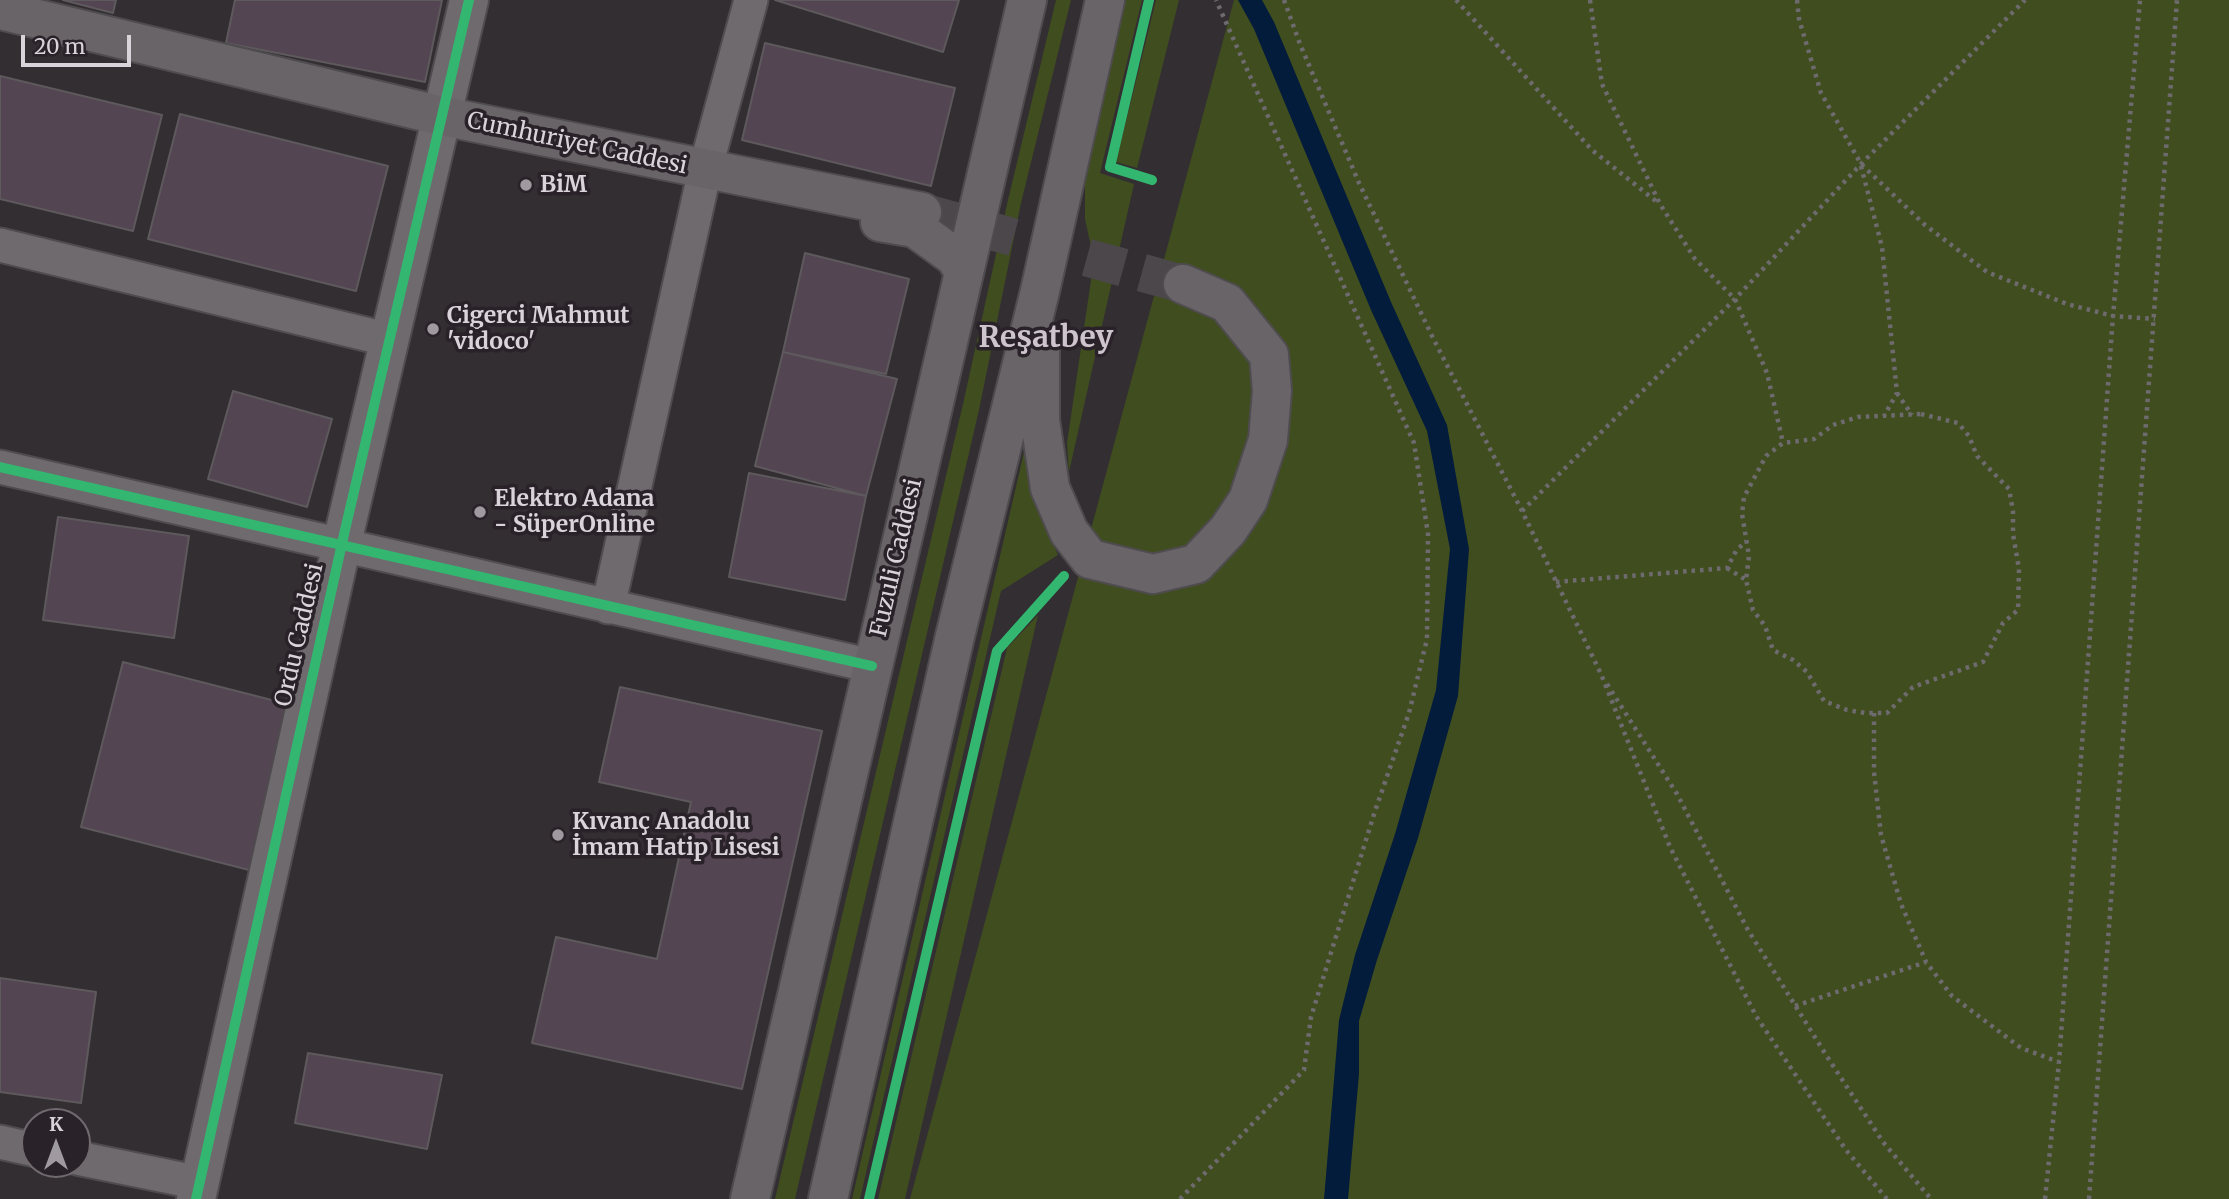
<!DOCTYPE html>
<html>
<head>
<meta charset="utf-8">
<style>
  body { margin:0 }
  #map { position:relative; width:2229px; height:1199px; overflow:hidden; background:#322e32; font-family:Merriweather,serif }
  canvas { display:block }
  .north { position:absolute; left:21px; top:1108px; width:70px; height:70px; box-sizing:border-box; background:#2a2229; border:2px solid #70696f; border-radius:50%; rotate:0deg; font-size:19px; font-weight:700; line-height:28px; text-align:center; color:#d9d4d9 }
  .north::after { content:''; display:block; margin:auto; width:24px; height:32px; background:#9f9a9f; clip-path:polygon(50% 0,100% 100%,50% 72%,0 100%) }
  .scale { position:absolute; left:21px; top:35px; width:110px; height:32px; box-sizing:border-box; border:4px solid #d9d4d9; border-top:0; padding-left:9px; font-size:21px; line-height:24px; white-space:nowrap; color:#d9d4d9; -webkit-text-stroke:5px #2a2229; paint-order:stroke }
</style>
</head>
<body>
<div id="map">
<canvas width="2229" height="1199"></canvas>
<div class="north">K</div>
<div class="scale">20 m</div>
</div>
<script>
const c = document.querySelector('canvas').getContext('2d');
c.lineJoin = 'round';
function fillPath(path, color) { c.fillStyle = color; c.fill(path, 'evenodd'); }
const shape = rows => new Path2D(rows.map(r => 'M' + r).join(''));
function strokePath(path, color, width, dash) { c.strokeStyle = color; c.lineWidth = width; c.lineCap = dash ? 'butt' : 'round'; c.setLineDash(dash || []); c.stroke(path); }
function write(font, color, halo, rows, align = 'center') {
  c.font = font + ' Merriweather,serif'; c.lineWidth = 7; c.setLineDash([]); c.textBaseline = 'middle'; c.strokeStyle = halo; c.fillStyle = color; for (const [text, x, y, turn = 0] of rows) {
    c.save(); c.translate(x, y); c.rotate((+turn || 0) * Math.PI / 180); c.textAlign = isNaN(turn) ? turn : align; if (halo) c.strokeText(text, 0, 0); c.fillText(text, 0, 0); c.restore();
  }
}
const green = shape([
  [1056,0,1071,0,1021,203,979,410,795,1199,775,1199,963,404,1008,200],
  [1123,0,1142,0,1100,173,1134,184,1069,472,1067,443,1094,260,1085,219,1085,151],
  [1156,0,1179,0,1137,168,1116,162],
  [1234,0,2229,0,2229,1199,910,1199],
  [1038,391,1029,484,1058,555,1001,591,860,1199,852,1199],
  [1038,615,905,1199,878,1199,1007,648]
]);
const water = shape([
  [1238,0,1262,0,1274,22,1391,302,1447,425,1469,549,1458,696,1418,838,1377,960,1359,1021,1359,1074,1348,1199,1324,1199,1339,1020,1355,955,1395,834,1436,690,1450,549,1427,431,1371,310,1254,29]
]);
const building = shape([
  [63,0,116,0,113,13,63,0],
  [235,0,442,0,425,82,226,43,235,0],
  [775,0,959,0,943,52,775,0],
  [765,43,955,88,931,186,742,140,765,43],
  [0,76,162,115,133,231,0,199,0,76],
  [180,114,388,166,356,291,148,239,180,114],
  [805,253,909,279,886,374,783,352,805,253],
  [783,352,897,379,866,496,755,466,783,352],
  [233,391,332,419,307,507,208,479,233,391],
  [749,473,866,496,845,600,729,577,749,473],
  [58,517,189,536,174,638,43,620,58,517],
  [123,662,299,707,257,872,81,827,123,662],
  [620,687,822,731,742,1089,532,1043,556,937,657,959,691,802,599,782,620,687],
  [0,978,96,992,81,1103,0,1092,0,978],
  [308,1053,442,1075,427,1149,295,1123,308,1053]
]);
const secondaryTunnel = shape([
  [922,212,1183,284]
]);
const path = shape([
  [1284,0,1300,44,1359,183,1433,338,1522,511,1601,674,1670,847,1756,1016,1846,1150,1887,1199],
  [1456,0,1592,150,1657,202],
  [1590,0,1602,84,1660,204,1695,259,1735,299,1767,373,1783,443],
  [1797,0,1799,19,1821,93,1861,164,1925,225,1987,272,2067,304,2113,316,2155,319],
  [1861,166,1882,247,1897,393,1884,416],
  [1897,393,1912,415],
  [1921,414,1958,423,1969,436,1977,456,2009,489,2013,511,2013,534,2019,569,2018,610,2003,623,1983,662,1913,687,1887,713,1866,713,1847,710,1824,701,1807,672,1793,660,1773,650,1765,626,1753,610,1746,580,1749,556,1742,514,1744,497,1766,456,1783,443,1814,439,1833,425,1858,417,1921,414],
  [1522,511,1735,299,1861,164,2025,0],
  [1727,568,1746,580],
  [1556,582,1727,568,1736,551,1746,541],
  [1607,684,1677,794,1748,930,1828,1058,1883,1142,1931,1199],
  [1874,713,1874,772,1881,835,1901,904,1926,962,1952,996,2021,1048,2059,1062],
  [1795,1006,1926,962],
  [1180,1199,1304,1070,1311,1017,1375,811,1409,713,1427,639,1428,534,1414,443,1216,0],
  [2045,1199,2059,1062,2113,316,2140,0],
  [2089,1199,2177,0]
]);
const minor = shape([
  [0,245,390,340],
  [0,467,872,666],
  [608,607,705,170,751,0],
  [0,1142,35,1150],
  [77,1158,200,1183]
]);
const tertiary = shape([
  [196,1199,345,530,469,0]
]);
const secondary = shape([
  [0,10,442,116,922,212],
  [880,222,915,228,955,257,964,272],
  [1040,349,1040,420,1050,488,1069,532,1090,559,1153,574,1196,564,1228,530,1248,500,1268,440,1272,391,1269,355,1227,303,1183,284],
  [750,1199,1027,0],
  [828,1199,955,636,1040,291,1105,0]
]);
const cycleway = shape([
  [1149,0,1110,167,1152,180],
  [0,467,872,666],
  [196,1199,345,530,469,0],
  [869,1199,997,651,1064,576]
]);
const markers = [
  [526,185,7,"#9f9a9f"],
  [433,329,7,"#9f9a9f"],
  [480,512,7,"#9f9a9f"],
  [558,835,7,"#9f9a9f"]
];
const streetNames = [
  ["Cumhuriyet Caddesi",577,144,12],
  ["Fuzuli Caddesi",897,558,-77],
  ["Ordu Caddesi",300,635,-77]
];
const poiNames = [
  ["BiM",540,185],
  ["Cigerci Mahmut",447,316],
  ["'vidoco'",447,342],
  ["Elektro Adana",494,499],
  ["- SüperOnline",494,525],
  ["Kıvanç Anadolu",572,822],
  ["İmam Hatip Lisesi",572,848]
];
const districtNames = [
  ["Reşatbey",1046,339]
];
fillPath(green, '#404d1f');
fillPath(water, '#041c3b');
fillPath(building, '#534551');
strokePath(building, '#5d595c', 2);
strokePath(secondaryTunnel, '#4b474b', 38, [38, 19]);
strokePath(minor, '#4f4c4f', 37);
strokePath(tertiary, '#4f4c4f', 42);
strokePath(secondary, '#4f4c4f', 42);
strokePath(path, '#6e6b6e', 4.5, [3.5, 5]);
strokePath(minor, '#6e6a6e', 33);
strokePath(tertiary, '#6e6a6e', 38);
strokePath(secondary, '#696468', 38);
strokePath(cycleway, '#33b770', 10);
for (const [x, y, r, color] of markers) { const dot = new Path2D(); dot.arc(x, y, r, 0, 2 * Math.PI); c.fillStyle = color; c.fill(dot); strokePath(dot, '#2a2229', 2.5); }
write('23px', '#d9d4d9', '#2a2229', streetNames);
write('bold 23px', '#d9d4d9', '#2a2229', poiNames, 'left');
write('bold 30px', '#cec4cd', '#2a2229', districtNames);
</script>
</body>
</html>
